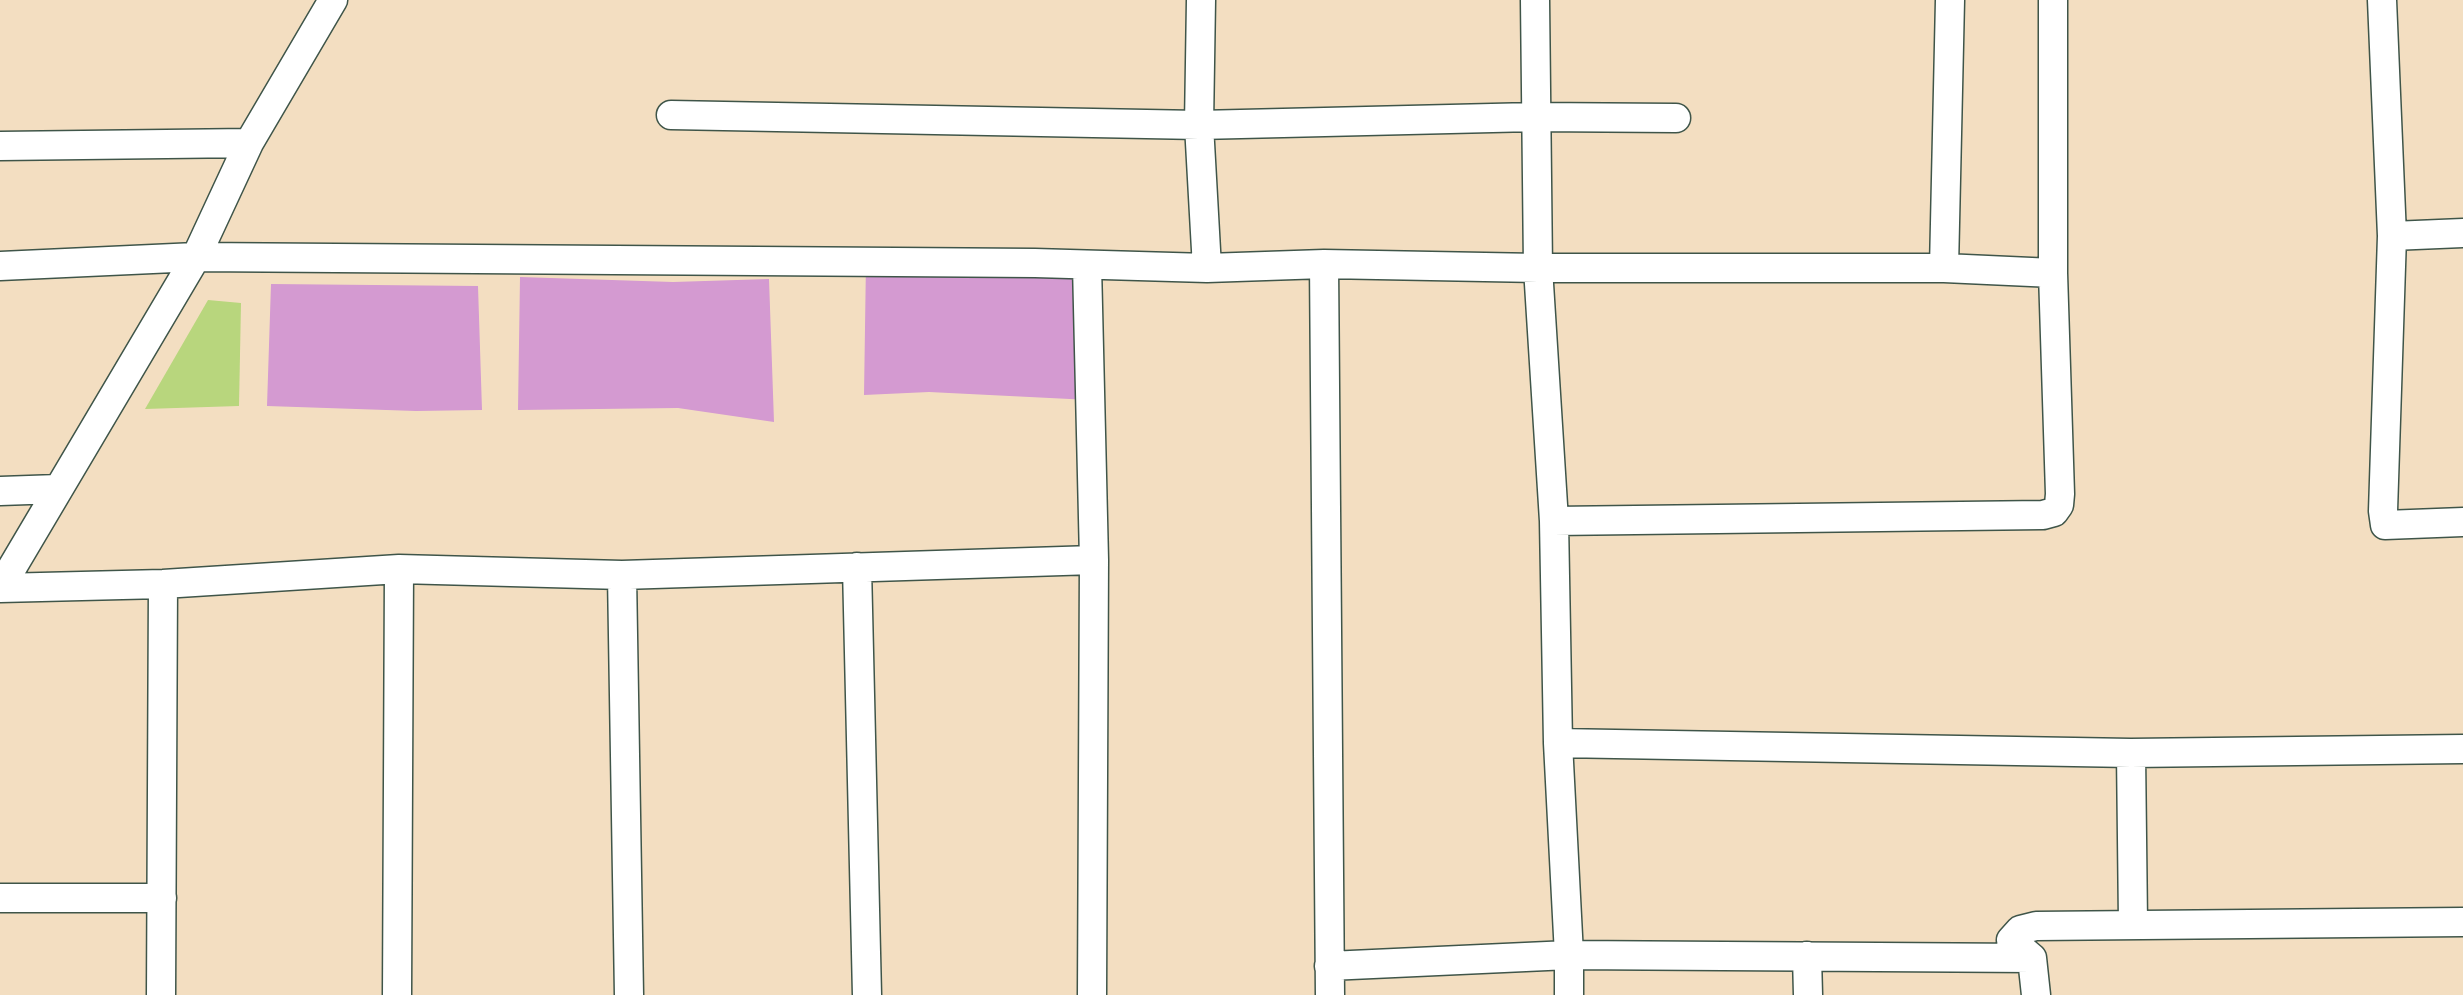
<!DOCTYPE html>
<html>
<head>
<meta charset="utf-8">
<style>
  body { margin:0 }
  canvas { display:block; background:#f3dec1 }
</style>
</head>
<body>
<canvas width="2463" height="995"></canvas>
<script>
const c = document.querySelector('canvas').getContext('2d');
c.lineJoin = 'round';
function fillPath(path, color) { c.fillStyle = color; c.fill(path, 'evenodd'); }
const shape = rows => new Path2D(rows.map(r => 'M' + r).join(''));
function strokePath(path, color, width, dash) { c.strokeStyle = color; c.lineWidth = width; c.lineCap = dash ? 'butt' : 'round'; c.setLineDash(dash || []); c.stroke(path); }
const green = shape([
  [208,300,241,303,239,406,145,409]
]);
const building = shape([
  [866,261,1087,265,1090,400,929,392,864,395],
  [520,277,673,282,769,279,774,422,678,408,518,410],
  [271,284,478,286,482,410,416,411,267,406]
]);
const minor = shape([
  [1201,0,1199,125,1207,268],
  [1535,0,1538,268,1554,521,1558,743,1569,955,1569,995],
  [2382,0,2392,236,2383,511,2385,525,2463,522],
  [671,115,1199,125,1534,117,1676,118],
  [0,146,249,143],
  [2392,236,2463,233],
  [1324,264,1330,995],
  [1087,265,1094,560,1092,995],
  [0,266,196,257,1035,263,1207,268,1324,264,1538,268,1944,268,2053,273],
  [1944,268,1950,0],
  [0,491,58,489],
  [1554,521,2043,515,2054,512,2059,505,2060,494,2053,273,2053,0],
  [857,567,867,995],
  [622,575,629,995],
  [0,588,163,584,399,569,622,575,1094,560],
  [0,588,196,257,249,143,333,0],
  [1558,743,2131,753,2463,749],
  [2131,753,2133,923],
  [0,898,162,898],
  [1807,956,1808,995],
  [1329,966,1569,955,2032,958],
  [161,995,163,584],
  [397,995,399,569],
  [2036,995,2032,958,2011,940,2020,930,2036,926,2463,922]
]);
fillPath(green, '#b8d67d');
fillPath(building, '#d49ad1');
strokePath(minor, '#3f5549', 31);
strokePath(minor, '#fff', 28);
</script>
</body>
</html>
